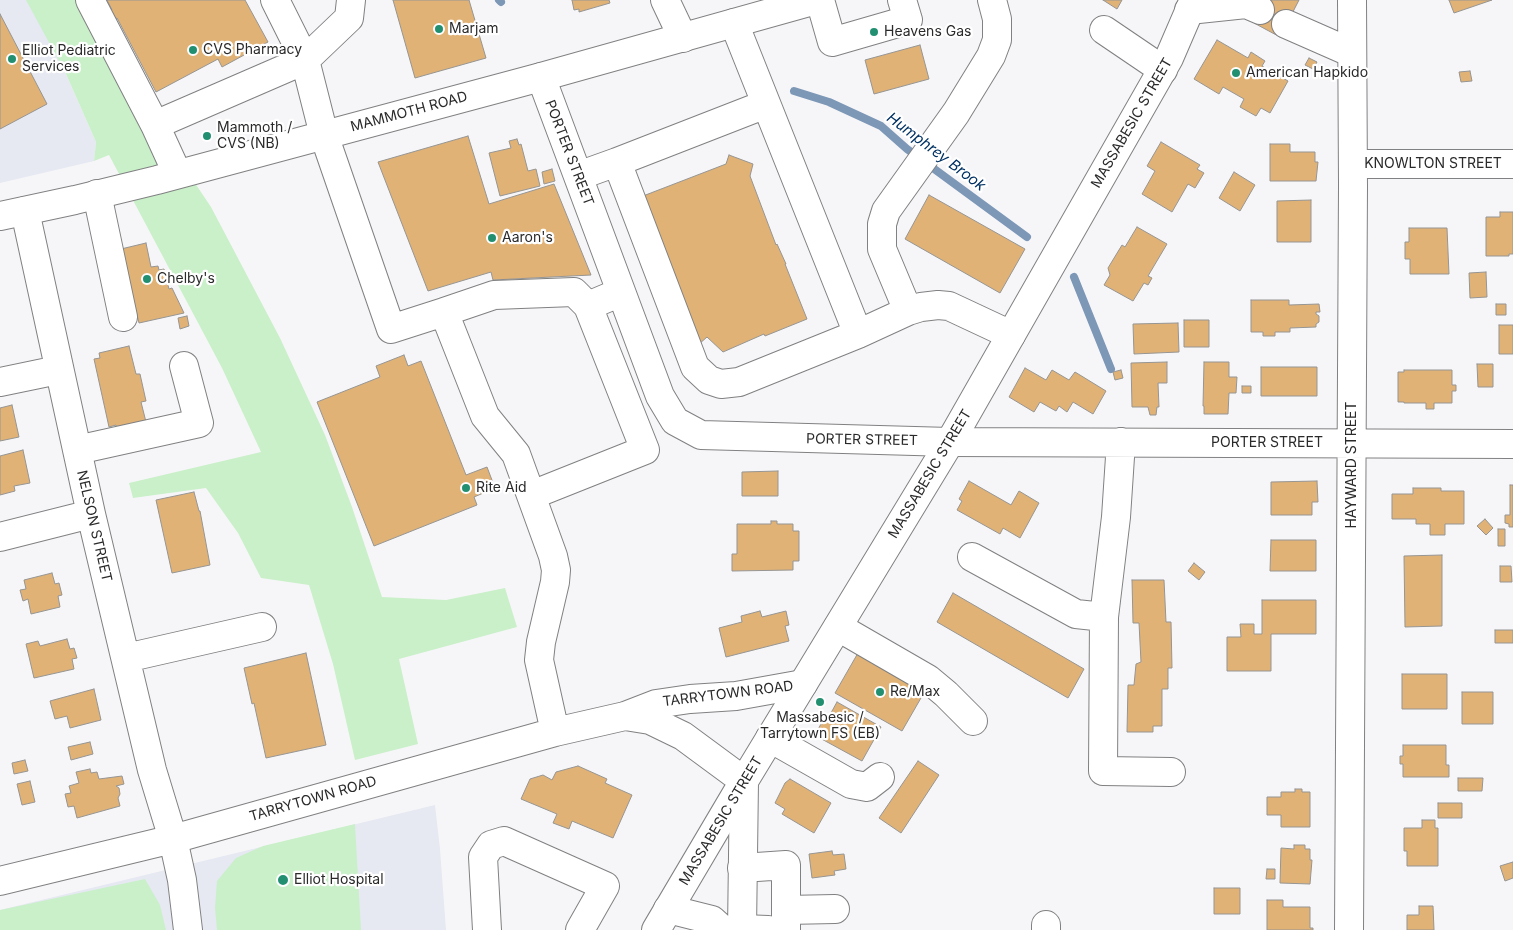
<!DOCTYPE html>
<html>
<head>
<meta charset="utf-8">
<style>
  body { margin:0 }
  canvas { display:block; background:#f6f6f8 }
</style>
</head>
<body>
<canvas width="1513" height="930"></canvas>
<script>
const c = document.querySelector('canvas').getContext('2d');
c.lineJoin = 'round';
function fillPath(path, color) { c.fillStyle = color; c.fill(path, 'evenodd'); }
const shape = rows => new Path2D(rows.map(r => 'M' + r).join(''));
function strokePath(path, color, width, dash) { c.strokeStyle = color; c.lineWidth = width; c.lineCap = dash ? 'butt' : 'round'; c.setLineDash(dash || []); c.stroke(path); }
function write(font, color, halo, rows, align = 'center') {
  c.font = font + ' Inter,sans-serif'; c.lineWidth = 4.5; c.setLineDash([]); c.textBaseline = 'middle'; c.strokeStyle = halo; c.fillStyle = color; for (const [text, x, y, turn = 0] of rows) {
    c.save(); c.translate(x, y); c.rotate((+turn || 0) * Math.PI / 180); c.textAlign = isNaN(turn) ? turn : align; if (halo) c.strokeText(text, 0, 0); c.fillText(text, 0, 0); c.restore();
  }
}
const built = shape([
  [0,0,30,0,49,36,96,142,94,161,0,183],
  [435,805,440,849,446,930,0,930,0,910]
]);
const green = shape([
  [26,0,91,0,166,140,211,207,280,338,325,435,352,507,382,597,446,600,505,588,517,627,399,659,418,744,355,760,333,664,309,585,261,578,238,533,206,488,133,498,129,483,261,452,222,368,109,155,94,161,96,142,66,74],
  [355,824,361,930,217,930,215,908,217,881,236,858,263,846],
  [145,879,160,905,166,930,0,930,0,910]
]);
const stream = shape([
  [499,0,501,2],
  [794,91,829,102,881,126,907,149,1027,237],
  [1074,277,1111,369]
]);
const building = shape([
  [107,0,245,0,268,42,222,67,218,59,156,92,117,18,112,21,107,13,112,10,107,0],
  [393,0,469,0,486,58,415,78,393,0],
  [572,0,609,0,610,3,579,12,579,9,574,10,572,0],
  [1103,0,1122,0,1117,9,1103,0],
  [1265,0,1299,0,1280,37,1254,23,1265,0],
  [1449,0,1492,0,1454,13,1449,0],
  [0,14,47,104,0,129,0,14],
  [1217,40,1248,58,1251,52,1265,61,1262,66,1288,81,1270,113,1261,108,1256,116,1240,107,1244,99,1223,87,1219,94,1194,79,1217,40],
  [920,45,929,79,874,94,865,60,920,45],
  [1309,58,1317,62,1313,69,1305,65,1309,58],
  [1470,71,1472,81,1461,82,1459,72,1470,71],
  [468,136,489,204,554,184,591,275,493,280,491,272,428,291,378,162,468,136],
  [517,139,519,145,521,144,528,171,536,169,540,186,500,196,489,153,511,148,509,141,517,139],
  [1161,142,1200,165,1197,169,1204,173,1195,188,1188,184,1172,212,1142,194,1155,171,1147,166,1161,142],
  [1270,144,1290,144,1290,152,1315,152,1315,162,1318,162,1316,181,1270,181,1270,144],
  [729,155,753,164,750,176,776,245,777,244,786,264,785,264,807,319,765,336,764,334,723,352,707,337,698,345,643,196,726,164,729,155],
  [552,169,555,181,544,184,542,172,552,169],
  [1234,172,1255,185,1240,211,1219,198,1234,172],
  [929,195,1025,249,1000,293,905,239,929,195],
  [1311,200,1311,242,1277,242,1277,201,1311,200],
  [1500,212,1513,212,1513,254,1509,254,1509,256,1486,256,1486,217,1500,217,1500,212],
  [1137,227,1167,244,1148,276,1152,278,1148,285,1144,283,1133,301,1104,285,1110,275,1108,268,1122,245,1125,247,1137,227],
  [1409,228,1447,228,1449,274,1410,274,1410,259,1405,259,1405,242,1409,242,1409,228],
  [146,243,151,267,158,266,159,270,164,269,169,289,172,288,184,313,139,323,121,249,146,243],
  [1486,272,1487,297,1470,298,1469,273,1486,272],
  [1251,300,1289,300,1289,305,1319,304,1320,312,1316,312,1316,314,1319,316,1319,322,1316,324,1316,327,1290,328,1290,332,1275,332,1275,336,1263,336,1263,332,1251,332,1251,300],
  [1496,304,1506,304,1506,315,1496,315,1496,304],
  [187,316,189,326,180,329,178,318,187,316],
  [1184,320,1209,320,1209,347,1184,347,1184,320],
  [1178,323,1179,352,1134,354,1133,324,1178,323],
  [1499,325,1513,325,1513,354,1499,354,1499,325],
  [129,346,136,374,140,374,146,401,141,402,146,422,117,429,116,425,109,427,94,359,100,358,99,353,129,346],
  [404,355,408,366,421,361,466,475,487,467,495,488,474,497,477,505,374,546,317,402,380,377,376,366,404,355],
  [1167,362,1167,383,1158,383,1159,407,1157,407,1156,415,1150,415,1148,407,1132,407,1131,363,1167,362],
  [1204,362,1229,362,1229,377,1237,377,1236,393,1229,393,1228,414,1204,414,1204,406,1203,406,1204,362],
  [1477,364,1493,364,1493,387,1478,387,1477,364],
  [1261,367,1317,367,1317,396,1261,396,1261,367],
  [1025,368,1046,380,1052,370,1069,380,1075,372,1106,391,1093,414,1073,402,1067,412,1059,406,1056,411,1040,402,1034,412,1009,397,1025,368],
  [1121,370,1123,378,1115,380,1113,372,1121,370],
  [1404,370,1452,370,1452,385,1456,385,1456,391,1452,391,1452,403,1434,403,1434,409,1426,409,1426,403,1404,403,1404,402,1398,402,1398,372,1404,372,1404,370],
  [1242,386,1251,386,1251,393,1242,393,1242,386],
  [12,405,19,437,0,441,0,408,12,405],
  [23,450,30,483,14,486,15,491,0,495,0,456,23,450],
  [778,471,778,496,742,496,742,472,778,471],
  [969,481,1011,505,1019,491,1039,503,1020,538,1003,528,1000,534,957,510,962,501,959,499,969,481],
  [1317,481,1318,502,1312,502,1312,515,1271,515,1271,482,1317,481],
  [1510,485,1513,485,1513,527,1509,527,1509,524,1505,523,1505,515,1510,515,1510,485],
  [1413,488,1441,488,1441,491,1464,491,1464,524,1445,524,1445,535,1430,535,1430,524,1416,524,1416,519,1392,519,1392,494,1413,494,1413,488],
  [194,492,199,511,200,511,210,565,172,573,156,500,194,492],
  [1485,519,1493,528,1486,535,1477,526,1485,519],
  [771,521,777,521,777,524,793,524,793,531,799,531,799,561,793,561,793,570,732,571,732,554,737,554,737,524,771,524,771,521],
  [1498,529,1505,529,1505,546,1498,546,1498,529],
  [1271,540,1316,540,1316,571,1270,571,1271,540],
  [1442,555,1442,626,1405,627,1404,556,1442,555],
  [1194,563,1205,572,1199,580,1188,571,1194,563],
  [1500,566,1511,566,1512,582,1500,582,1500,566],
  [52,573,55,584,59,583,62,595,58,596,60,607,31,614,28,599,23,601,20,590,26,589,24,580,52,573],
  [1132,580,1164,580,1166,622,1171,622,1172,668,1168,668,1168,689,1162,689,1162,726,1153,726,1153,732,1127,732,1128,685,1134,685,1136,664,1141,662,1139,623,1133,623,1132,580],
  [953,593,1084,669,1068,698,937,622,953,593],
  [1262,600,1316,600,1316,634,1271,634,1271,671,1227,671,1227,637,1241,637,1240,624,1254,624,1254,634,1262,634,1262,600],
  [760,611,762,617,786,611,789,625,785,626,789,641,726,657,719,628,742,622,741,616,760,611],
  [1495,630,1513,630,1513,643,1495,643,1495,630],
  [67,639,70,649,74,648,77,658,72,659,74,669,34,678,26,644,38,641,40,646,67,639],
  [306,653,326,745,266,758,254,703,252,704,244,668,306,653],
  [858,653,925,691,902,731,835,693,858,653],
  [1402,674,1447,674,1447,709,1402,709,1402,674],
  [94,689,101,720,70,728,67,716,55,719,50,701,94,689],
  [1462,692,1493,692,1493,724,1462,724,1462,692],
  [837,702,881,727,862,761,818,737,817,731,821,724,826,722,837,702],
  [90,742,93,754,71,760,68,747,90,742],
  [1403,745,1446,745,1446,765,1449,765,1449,777,1403,777,1403,764,1400,764,1400,756,1403,756,1403,745],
  [25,760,28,771,14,774,12,763,25,760],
  [918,761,939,775,901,833,879,818,918,761],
  [578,766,607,779,605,783,632,795,613,838,572,821,569,829,553,823,557,814,521,799,530,779,543,775,552,780,556,772,578,766],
  [90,769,91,773,97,772,99,779,122,776,124,784,116,786,119,788,120,794,118,798,120,806,77,818,74,806,68,807,65,794,71,793,69,786,79,783,76,772,90,769],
  [1458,778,1483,778,1482,791,1458,791,1458,778],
  [790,779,831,803,814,833,782,814,785,809,775,803,785,783,790,779],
  [30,781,35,802,22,805,17,784,30,781],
  [1295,789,1302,789,1302,792,1310,792,1310,827,1281,827,1281,815,1267,815,1267,797,1281,797,1281,792,1295,792,1295,789],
  [1438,803,1462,803,1462,818,1438,818,1438,803],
  [1422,820,1435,820,1435,828,1438,828,1438,866,1407,866,1407,851,1404,851,1404,828,1422,828,1422,820],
  [1294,845,1305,845,1305,849,1310,849,1310,860,1312,860,1310,884,1280,883,1281,848,1294,849,1294,845],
  [832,851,833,855,844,854,846,869,834,871,835,875,812,878,809,854,832,851],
  [1513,862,1513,878,1505,881,1500,866,1513,862],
  [1267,869,1275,869,1275,879,1266,879,1267,869],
  [1214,888,1240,888,1240,914,1214,914,1214,888],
  [1267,900,1283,900,1283,907,1310,907,1310,928,1313,928,1313,930,1267,930,1267,900],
  [1419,906,1433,906,1434,930,1407,930,1407,915,1419,915,1419,906]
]);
const minor = shape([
  [90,0,155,125,177,173],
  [351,0,349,18,305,60,324,135,391,329,444,312,485,416,516,454,553,556,556,570,555,582,541,642,539,660,555,732],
  [665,0,683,38],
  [820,0,832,42,908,20,902,0],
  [1189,10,1246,4,1260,10],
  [734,23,858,334],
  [1286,24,1352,53],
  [1104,30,1163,70],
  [541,77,660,396,675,421,701,435,950,442,1513,444],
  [155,125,305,60,275,0],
  [617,162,766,104],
  [1353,164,1513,164],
  [578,176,617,162,695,367,709,380,721,384,739,382,858,334,908,311,921,307,938,305,949,306,1011,335],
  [97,194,123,317],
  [25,211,91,514,152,770,173,839,182,880,188,930],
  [908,311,882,249,882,224,886,211,956,113,991,56,997,40,997,19,992,0],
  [444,312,494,295,574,292,588,306],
  [0,382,58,370],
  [1121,442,1116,517,1104,617,1103,771,1171,772],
  [77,450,199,423,184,366],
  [532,495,645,450,588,306,621,292],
  [0,537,91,514],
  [972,557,1076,614,1104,617],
  [838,627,928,679,946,694,973,721],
  [126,658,262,627],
  [625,716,650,720,683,736,744,781,656,930],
  [770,738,851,784,867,787,880,777],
  [742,868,786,865,786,930],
  [0,881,173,839,555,732,625,716,656,704,690,699,736,696,803,684],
  [786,910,835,909],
  [1046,925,1046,930],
  [742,929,768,930],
  [487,930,483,857,491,845,504,841,605,886,580,930],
  [1349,930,1353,186,1352,0]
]);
const major = shape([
  [0,216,75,200,157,180,541,77,816,0],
  [668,909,712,920,723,930],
  [742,930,744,781,950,442,1169,58,1194,0]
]);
const markers = [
  [439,29,5,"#229070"],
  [874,32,5,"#229070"],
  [193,50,5,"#229070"],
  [12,59,5,"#229070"],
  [1236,73,5,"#229070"],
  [207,136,5,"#229070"],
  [492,238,5,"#229070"],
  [147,279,5,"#229070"],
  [466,488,5,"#229070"],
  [880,692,5,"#229070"],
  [820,702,5,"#229070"],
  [283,880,6,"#229070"]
];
const poiNames = [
  ["Marjam",449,29],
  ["Heavens Gas",884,32],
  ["CVS Pharmacy",203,50],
  ["Elliot Pediatric",22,51],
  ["Services",22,67],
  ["American Hapkido",1246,73],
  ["Mammoth /",217,128],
  ["CVS (NB)",217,144],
  ["Aaron's",502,238],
  ["Chelby's",157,279],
  ["Rite Aid",476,488],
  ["Re/Max",890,692],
  ["Massabesic /",820,718,"center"],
  ["Tarrytown FS (EB)",820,734,"center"],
  ["Elliot Hospital",294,880]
];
const streetNames = [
  ["MAMMOTH ROAD",409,112,-15],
  ["MASSABESIC STREET",1132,123,-60],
  ["PORTER STREET",569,153,69],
  ["KNOWLTON STREET",1433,164],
  ["PORTER STREET",862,440,1],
  ["PORTER STREET",1267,443],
  ["HAYWARD STREET",1352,465,-90],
  ["MASSABESIC STREET",930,474,-59],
  ["NELSON STREET",94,526,77],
  ["TARRYTOWN ROAD",728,694,-7],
  ["TARRYTOWN ROAD",313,799,-16],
  ["MASSABESIC STREET",721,821,-59]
];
const waterNames = [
  ["Humphrey Brook",936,152,37]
];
fillPath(built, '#e6e9f2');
fillPath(green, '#caf0ca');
strokePath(stream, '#7d97b7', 8);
fillPath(building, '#e1b276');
strokePath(building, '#969593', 1);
strokePath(minor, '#808182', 30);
strokePath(major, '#808182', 30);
strokePath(minor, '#fff', 28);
strokePath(major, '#fff', 28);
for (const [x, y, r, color] of markers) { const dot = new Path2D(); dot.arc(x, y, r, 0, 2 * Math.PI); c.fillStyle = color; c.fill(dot); strokePath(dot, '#fff', 2); }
write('14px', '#2a2a2a', '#fff', poiNames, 'left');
write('14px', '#2a2a2a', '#fff', streetNames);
write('italic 15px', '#013162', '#fff', waterNames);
</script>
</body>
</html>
